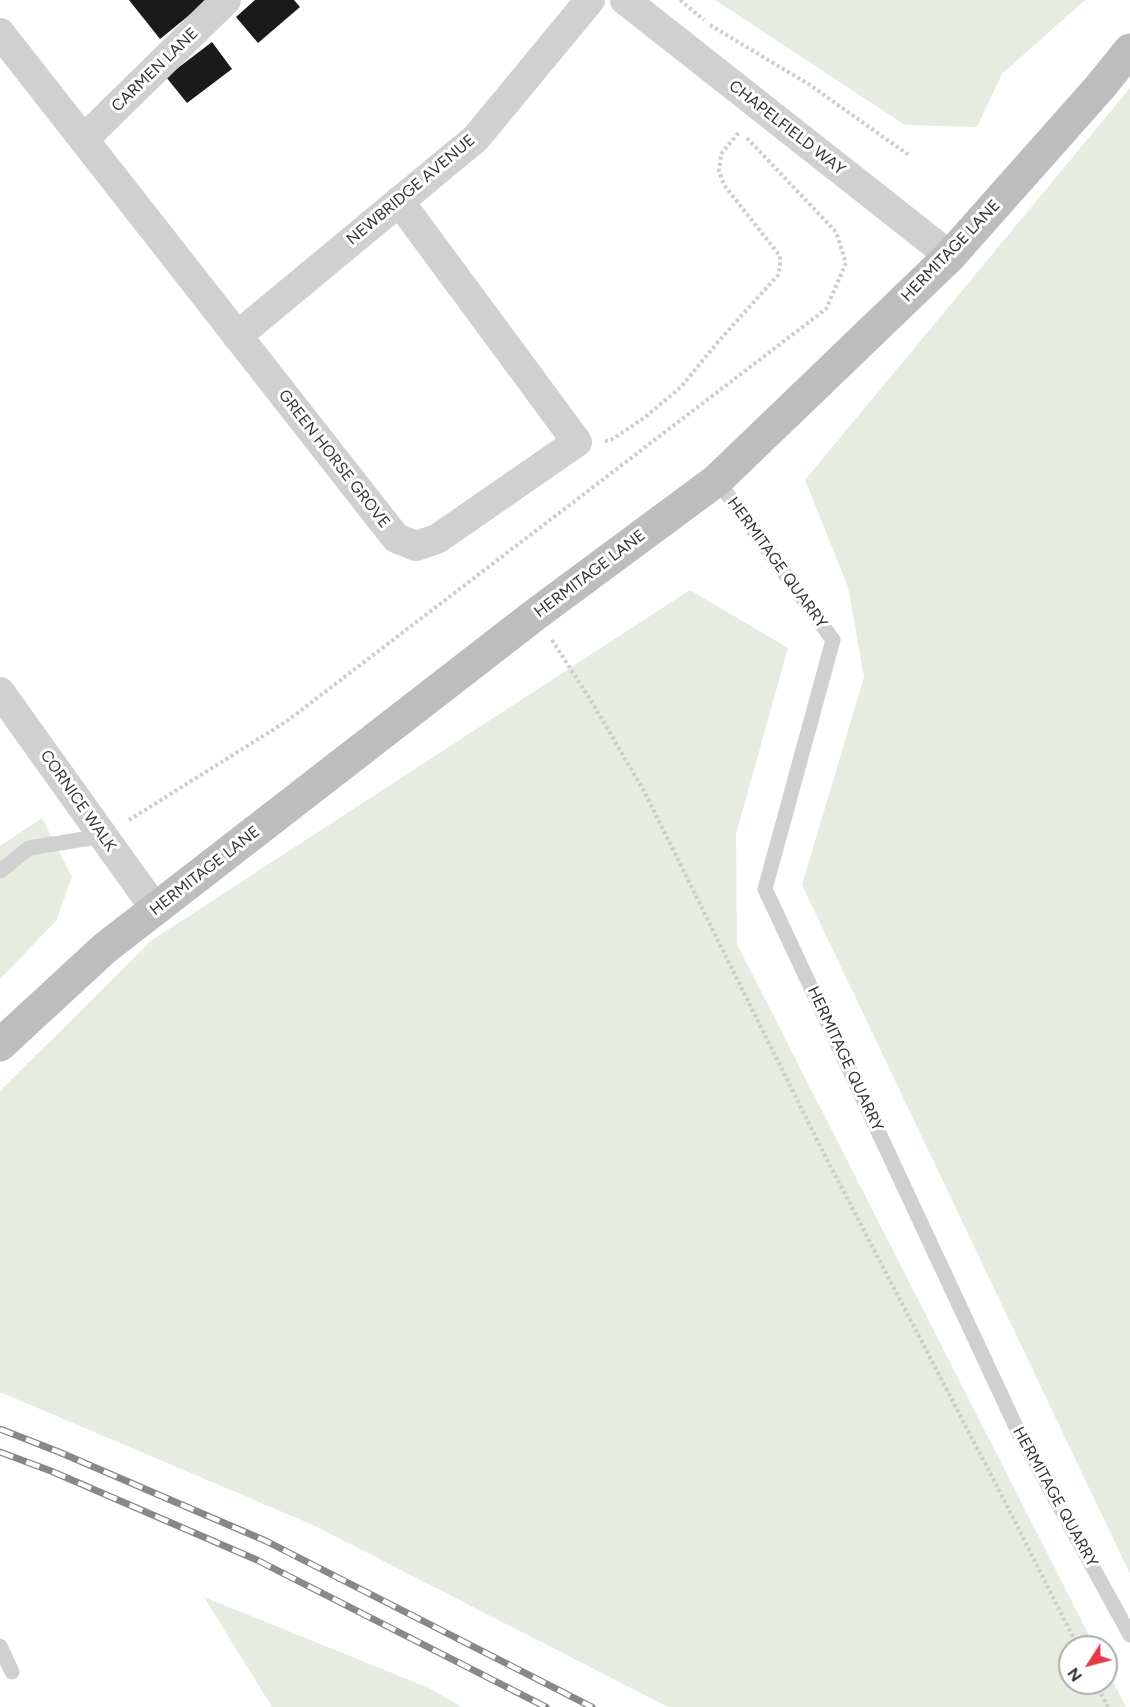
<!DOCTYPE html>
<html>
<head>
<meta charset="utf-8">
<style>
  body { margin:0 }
  #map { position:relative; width:1130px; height:1707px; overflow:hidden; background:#fff; font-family:Figtree,sans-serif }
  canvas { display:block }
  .north { position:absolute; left:1058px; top:1635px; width:60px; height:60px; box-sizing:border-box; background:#fff; border:2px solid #adadad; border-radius:50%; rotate:234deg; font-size:16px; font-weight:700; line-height:24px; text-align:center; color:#333 }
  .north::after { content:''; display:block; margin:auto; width:21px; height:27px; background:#e63946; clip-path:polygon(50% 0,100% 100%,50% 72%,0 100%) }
</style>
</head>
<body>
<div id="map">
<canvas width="1130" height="1707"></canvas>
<div class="north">N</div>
</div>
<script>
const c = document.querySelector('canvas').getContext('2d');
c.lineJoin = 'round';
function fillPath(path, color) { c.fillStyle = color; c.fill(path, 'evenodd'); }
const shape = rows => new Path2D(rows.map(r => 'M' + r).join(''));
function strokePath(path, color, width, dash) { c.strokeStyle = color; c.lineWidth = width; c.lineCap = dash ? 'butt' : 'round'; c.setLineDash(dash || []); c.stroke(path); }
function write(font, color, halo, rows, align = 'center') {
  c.font = font + ' Figtree,sans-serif'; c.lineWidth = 6; c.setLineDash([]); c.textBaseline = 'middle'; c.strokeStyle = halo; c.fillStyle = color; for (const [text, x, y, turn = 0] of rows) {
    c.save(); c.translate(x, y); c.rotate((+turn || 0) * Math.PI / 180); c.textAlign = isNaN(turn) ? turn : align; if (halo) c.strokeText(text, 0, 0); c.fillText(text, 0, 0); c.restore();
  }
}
const green = shape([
  [715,0,1085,0,1002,74,977,127,905,125],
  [1130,88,1130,1574,802,885,864,677,848,587,805,480],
  [690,590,788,648,736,834,737,941,738,946,1095,1647,1070,1647,1070,1683,1106,1683,1106,1668,1126,1707,668,1707,313,1525,0,1392,0,1091,152,940],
  [42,818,72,877,56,921,0,979,0,846],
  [204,1597,429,1688,462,1707,272,1707]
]);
const building = shape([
  [129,0,208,0,160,39],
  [255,0,294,0,300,7,258,43,236,17],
  [212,42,232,69,187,103,166,77]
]);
const path = shape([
  [680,0,704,20],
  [710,25,810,85,910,156],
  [605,441,611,440,644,418,681,387,717,343,778,275,780,267,780,256,724,185,719,171,721,154,740,131],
  [552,640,593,704,644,791,821,1148,1002,1496,1078,1647],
  [129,820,287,721,826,309,846,263,836,232,746,137],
  [1096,1683,1108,1707]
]);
const lane = shape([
  [717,480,833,640,765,889,1017,1429,1130,1635],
  [0,871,29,848,103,836],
  [0,1646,12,1672]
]);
const street = shape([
  [625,0,950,256],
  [0,33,396,538,416,546,437,539,577,442,399,201],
  [84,139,226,0],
  [237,336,476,138,590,0],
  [0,692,156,910]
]);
const secondary = shape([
  [0,1045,105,948,536,614,717,480,950,256,1100,87,1130,50]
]);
const rail = shape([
  [0,1429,59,1452,266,1541,592,1707],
  [0,1452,51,1471,257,1560,546,1707]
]);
const streetNames = [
  ["CARMEN LANE",155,70,-44],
  ["CHAPELFIELD WAY",787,128,38],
  ["NEWBRIDGE AVENUE",411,190,-40],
  ["HERMITAGE LANE",951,251,-46],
  ["GREEN HORSE GROVE",334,459,52],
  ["HERMITAGE QUARRY",777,563,54],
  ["HERMITAGE LANE",590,574,-37],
  ["CORNICE WALK",78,801,55],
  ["HERMITAGE LANE",205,871,-38],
  ["HERMITAGE QUARRY",845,1059,65],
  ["HERMITAGE QUARRY",1055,1497,61]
];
fillPath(green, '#e6ecdf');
fillPath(building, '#1a1a1a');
strokePath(path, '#cdcdcd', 4, [3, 3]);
strokePath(lane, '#d0d0d0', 15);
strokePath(street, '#d0d0d0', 30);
strokePath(secondary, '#bdbdbd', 33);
strokePath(rail, '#888', 7);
strokePath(rail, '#fff', 4.5, [14]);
write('16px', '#333', '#fff', streetNames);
</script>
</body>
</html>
